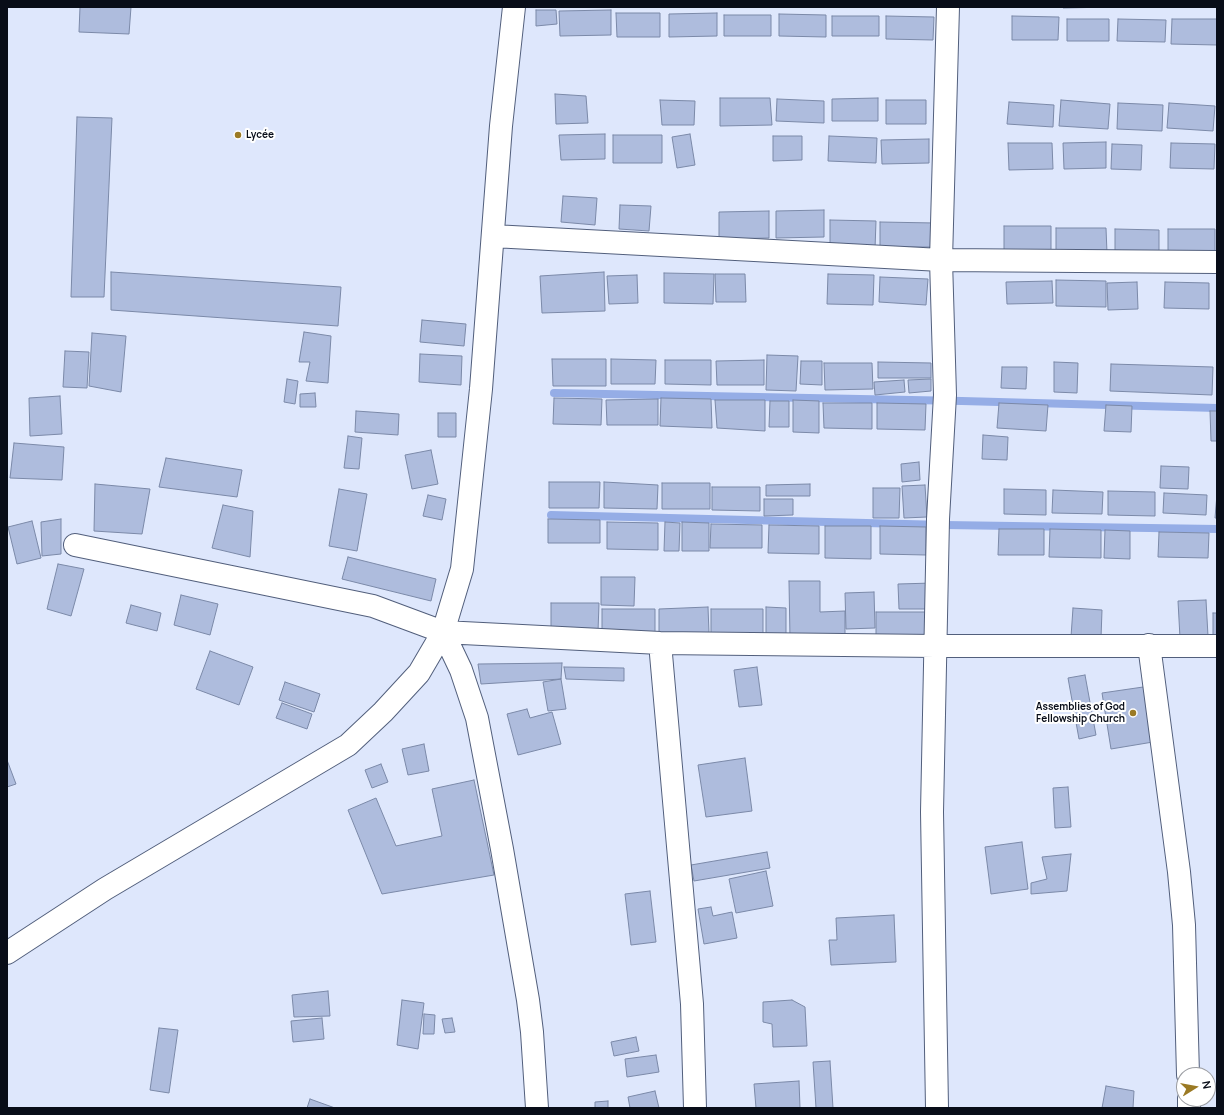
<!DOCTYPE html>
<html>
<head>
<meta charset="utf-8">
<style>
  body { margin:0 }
  #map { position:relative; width:1224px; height:1115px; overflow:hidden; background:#dee7fc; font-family:Manrope,sans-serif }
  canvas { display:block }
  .frame { position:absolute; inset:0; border:8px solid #080d18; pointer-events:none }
  .north { position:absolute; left:1176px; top:1067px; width:40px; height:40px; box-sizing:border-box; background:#fff; border:1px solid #9c9ea3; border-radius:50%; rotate:79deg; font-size:11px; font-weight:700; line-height:16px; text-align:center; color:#080d18 }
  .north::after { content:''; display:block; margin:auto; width:14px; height:18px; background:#9b7a24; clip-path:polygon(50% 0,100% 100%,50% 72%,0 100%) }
</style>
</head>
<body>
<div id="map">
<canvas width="1224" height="1115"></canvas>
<div class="frame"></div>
<div class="north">N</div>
</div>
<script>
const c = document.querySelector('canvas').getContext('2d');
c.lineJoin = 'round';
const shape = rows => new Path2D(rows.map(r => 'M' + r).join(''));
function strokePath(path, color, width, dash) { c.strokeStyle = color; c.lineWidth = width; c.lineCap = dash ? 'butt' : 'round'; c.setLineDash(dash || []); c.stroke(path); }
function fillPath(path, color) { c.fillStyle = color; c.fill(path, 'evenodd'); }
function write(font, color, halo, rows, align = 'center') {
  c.font = font + ' Manrope,sans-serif'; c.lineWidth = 4; c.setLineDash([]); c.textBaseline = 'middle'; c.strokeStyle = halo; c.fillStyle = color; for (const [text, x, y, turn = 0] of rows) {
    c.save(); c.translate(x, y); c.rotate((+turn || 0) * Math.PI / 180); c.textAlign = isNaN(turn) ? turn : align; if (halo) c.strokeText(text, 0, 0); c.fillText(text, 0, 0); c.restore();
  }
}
const stream = shape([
  [554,393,962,401,1217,408],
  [551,515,945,525,1217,529]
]);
const building = shape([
  [80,7,131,7,129,34,79,32,80,7],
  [1063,7,1111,7,1063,8,1063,7],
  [536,10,556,10,557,24,536,26,536,10],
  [611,10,611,35,560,36,559,11,611,10],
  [616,13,660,13,660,37,617,37,616,13],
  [717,13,717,36,669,37,669,14,717,13],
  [779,14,826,15,826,37,779,36,779,14],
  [724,15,771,15,771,36,724,36,724,15],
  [832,16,879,16,879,36,832,36,832,16],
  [886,16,934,17,933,40,886,39,886,16],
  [1012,16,1059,17,1058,40,1012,40,1012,16],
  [1067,19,1109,19,1109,41,1067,41,1067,19],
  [1118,19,1166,20,1165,42,1117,41,1118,19],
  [1172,19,1217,19,1217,45,1171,44,1172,19],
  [555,94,586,96,588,123,556,124,555,94],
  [720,98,770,98,772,125,720,126,720,98],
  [878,98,878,121,832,121,832,99,878,98],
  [777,99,824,101,824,123,776,121,777,99],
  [660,100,695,101,694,125,662,125,660,100],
  [886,100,926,100,926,124,886,124,886,100],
  [1061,100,1110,104,1108,129,1059,126,1061,100],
  [1009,102,1054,105,1053,127,1007,124,1009,102],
  [1118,103,1163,105,1162,131,1117,129,1118,103],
  [1169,103,1215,106,1213,131,1167,128,1169,103],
  [77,117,112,118,104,297,71,297,77,117],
  [605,134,605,159,561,160,559,135,605,134],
  [690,134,695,165,677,168,672,137,690,134],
  [613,135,662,135,662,163,613,163,613,135],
  [773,136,802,136,802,160,773,161,773,136],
  [829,136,877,138,876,163,828,161,829,136],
  [929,139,929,163,882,164,881,140,929,139],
  [1106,142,1106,168,1064,169,1063,143,1106,142],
  [1008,143,1052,143,1053,169,1009,170,1008,143],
  [1171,143,1215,144,1214,169,1170,168,1171,143],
  [1112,144,1142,145,1141,170,1111,169,1112,144],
  [563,196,597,198,595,225,561,222,563,196],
  [620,205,651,206,649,231,619,229,620,205],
  [824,210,824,237,776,238,776,211,824,210],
  [769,211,769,238,719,239,719,212,769,211],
  [830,220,876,221,875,249,830,248,830,220],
  [880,222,935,223,935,247,880,247,880,222],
  [1004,226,1051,226,1051,250,1004,250,1004,226],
  [1056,228,1106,228,1107,253,1056,253,1056,228],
  [1115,229,1159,230,1159,254,1115,253,1115,229],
  [1168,229,1215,229,1215,254,1168,254,1168,229],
  [111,272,341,287,338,326,111,310,111,272],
  [604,272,605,311,542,313,540,276,604,272],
  [664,273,714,274,713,304,664,303,664,273],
  [715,274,745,274,746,302,716,302,715,274],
  [828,274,874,275,873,305,827,304,828,274],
  [637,275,638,303,609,304,607,276,637,275],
  [880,277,928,279,926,305,879,302,880,277],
  [1056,280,1106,281,1106,307,1056,306,1056,280],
  [1052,281,1053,303,1007,304,1006,282,1052,281],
  [1137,282,1138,309,1108,310,1107,283,1137,282],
  [1165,282,1209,283,1209,309,1164,308,1165,282],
  [422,320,466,324,464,346,420,342,422,320],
  [304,332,331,336,328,383,306,381,310,362,299,362,304,332],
  [92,333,126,336,121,392,89,386,92,333],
  [65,351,89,352,87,388,63,387,65,351],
  [420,354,462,356,461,385,419,382,420,354],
  [767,355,798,356,796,391,766,390,767,355],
  [552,359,606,359,606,386,553,386,552,359],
  [611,359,656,360,655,384,611,384,611,359],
  [665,360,711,360,711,385,665,384,665,360],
  [764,360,764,385,717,385,716,361,764,360],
  [801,361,822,361,822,385,800,384,801,361],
  [878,362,931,363,931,378,878,378,878,362],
  [1054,362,1078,363,1077,393,1054,392,1054,362],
  [824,363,872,363,873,389,825,390,824,363],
  [1111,364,1213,367,1212,395,1110,391,1111,364],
  [1002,367,1027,367,1026,389,1001,388,1002,367],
  [287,379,298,381,295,404,284,402,287,379],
  [931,379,931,391,909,393,908,380,931,379],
  [904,380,905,392,875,395,874,382,904,380],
  [315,393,316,407,300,407,300,394,315,393],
  [60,396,62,434,30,436,29,398,60,396],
  [554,398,602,399,601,425,553,424,554,398],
  [661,398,711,399,712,428,660,426,661,398],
  [658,399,658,425,607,425,606,400,658,399],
  [715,400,765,400,765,431,717,428,715,400],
  [793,400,819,401,819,433,793,432,793,400],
  [770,401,789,401,789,427,769,427,770,401],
  [823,403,872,403,872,429,824,428,823,403],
  [877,403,926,404,925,430,877,429,877,403],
  [999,403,1048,405,1046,431,997,428,999,403],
  [1106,405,1132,406,1131,432,1104,431,1106,405],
  [356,411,399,414,398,435,355,432,356,411],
  [1210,411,1217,411,1217,441,1211,441,1210,411],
  [438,413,456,413,456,437,438,437,438,413],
  [983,435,1008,437,1007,460,982,459,983,435],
  [348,436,362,438,359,469,344,468,348,436],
  [14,443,64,447,62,480,10,478,14,443],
  [431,450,438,484,412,489,405,455,431,450],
  [166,458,242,470,237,497,159,487,166,458],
  [919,462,920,480,902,482,901,464,919,462],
  [1161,466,1189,467,1188,489,1160,488,1161,466],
  [549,482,600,482,599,508,549,508,549,482],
  [604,482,658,485,657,509,604,508,604,482],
  [662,483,710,483,710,509,662,509,662,483],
  [95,484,150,489,142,534,94,531,95,484],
  [810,484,810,496,766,496,766,485,810,484],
  [925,485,927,517,904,518,902,486,925,485],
  [712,487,760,487,760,511,712,510,712,487],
  [873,488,900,488,899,518,873,518,873,488],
  [339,489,367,494,357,551,329,546,339,489],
  [1004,489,1046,490,1046,515,1004,514,1004,489],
  [1053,490,1103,492,1102,514,1052,513,1053,490],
  [1108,491,1155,492,1155,516,1108,515,1108,491],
  [1164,493,1207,495,1206,515,1163,513,1164,493],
  [1217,494,1217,518,1215,518,1217,494],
  [428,495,446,499,442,520,423,516,428,495],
  [764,499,793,499,793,515,764,516,764,499],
  [223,505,253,511,250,557,212,548,223,505],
  [61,519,61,554,42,556,41,522,61,519],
  [548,519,600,520,600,543,548,543,548,519],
  [32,521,41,558,17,564,8,527,32,521],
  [607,522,658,523,658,550,607,549,607,522],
  [665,522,680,523,679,551,664,551,665,522],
  [682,522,709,523,709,551,682,551,682,522],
  [711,524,762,525,762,548,710,548,711,524],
  [769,525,819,526,819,554,768,553,769,525],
  [825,526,871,526,871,559,825,558,825,526],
  [880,526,926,527,926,555,880,554,880,526],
  [999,529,1044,529,1044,555,998,555,999,529],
  [1050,529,1101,530,1101,558,1049,557,1050,529],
  [1105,530,1130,531,1130,559,1104,558,1105,530],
  [1159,532,1209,533,1208,558,1158,557,1159,532],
  [348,557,436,579,431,601,342,579,348,557],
  [58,564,84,569,71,616,47,609,58,564],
  [601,577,635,577,634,606,601,605,601,577],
  [789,581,820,581,820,612,845,611,845,639,790,639,789,581],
  [933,583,934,609,899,609,898,584,933,583],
  [874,592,875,628,846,629,845,593,874,592],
  [181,595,218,604,210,635,174,625,181,595],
  [1206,600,1208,636,1180,638,1178,601,1206,600],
  [551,603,599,603,598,632,551,631,551,603],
  [131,605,161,613,157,631,126,623,131,605],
  [708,607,709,633,659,634,659,609,708,607],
  [766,607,786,608,786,638,766,638,766,607],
  [1073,608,1102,610,1101,638,1071,637,1073,608],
  [602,609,655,609,655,632,602,632,602,609],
  [711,609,763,609,763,635,711,635,711,609],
  [876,612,932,612,932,638,876,639,876,612],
  [1213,613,1217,613,1217,639,1213,639,1213,613],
  [210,651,253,667,239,705,196,689,210,651],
  [562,663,561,679,481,684,478,664,562,663],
  [564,667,624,668,624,681,566,679,564,667],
  [757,667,762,705,739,707,734,670,757,667],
  [1085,675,1096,735,1079,739,1068,678,1085,675],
  [561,679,566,709,548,711,543,682,561,679],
  [285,682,320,694,314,712,279,700,285,682],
  [1150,686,1159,741,1111,749,1102,693,1150,686],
  [282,703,312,714,307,729,276,718,282,703],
  [527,709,530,718,552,712,561,744,518,755,507,714,527,709],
  [424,744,429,771,408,775,402,749,424,744],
  [745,758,752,811,706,817,698,765,745,758],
  [7,760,16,784,7,787,7,760],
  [381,764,388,782,372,788,365,770,381,764],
  [474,780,494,875,382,894,348,810,376,798,396,846,442,836,432,789,474,780],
  [1068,787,1071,827,1055,828,1053,788,1068,787],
  [1022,842,1028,889,991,894,985,847,1022,842],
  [767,852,770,868,694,881,691,865,767,852],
  [1071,854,1067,891,1031,894,1031,883,1047,879,1042,857,1071,854],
  [766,871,773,906,736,913,729,879,766,871],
  [650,891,656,942,631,945,625,894,650,891],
  [711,907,713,916,732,912,737,938,704,944,698,909,711,907],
  [894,915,896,962,831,965,829,940,837,940,836,918,894,915],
  [328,991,330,1016,294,1017,292,995,328,991],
  [402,1000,424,1003,418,1049,397,1045,402,1000],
  [792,1000,805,1007,807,1046,773,1047,772,1024,763,1022,763,1002,792,1000],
  [424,1014,435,1015,434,1034,423,1034,424,1014],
  [322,1018,324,1039,293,1042,291,1021,322,1018],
  [452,1018,455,1032,445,1033,442,1019,452,1018],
  [159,1028,178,1030,169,1093,150,1090,159,1028],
  [636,1037,639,1051,614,1056,611,1042,636,1037],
  [656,1055,659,1072,627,1077,625,1059,656,1055],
  [830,1061,833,1108,816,1108,813,1062,830,1061],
  [799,1081,800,1108,756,1108,754,1084,799,1081],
  [1106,1086,1134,1091,1133,1108,1102,1108,1106,1086],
  [655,1091,659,1108,630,1108,628,1097,655,1091],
  [310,1099,335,1108,307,1108,310,1099],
  [608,1101,608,1108,595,1108,595,1102,608,1101]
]);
const minor = shape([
  [493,236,941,260,1217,262],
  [75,545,373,606,443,632],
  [660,643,692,1004,695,1108],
  [1149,645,1179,872,1184,925,1188,1075],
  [7,953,105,889,348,745,383,712,419,673,443,632,462,569,481,389,501,126,514,7],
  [1189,1099,1189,1108],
  [537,1108,532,1032,528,1000,502,849,477,718,461,670,443,632,660,643,935,646,1217,646],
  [937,1108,932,812,938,519,945,395,941,260,948,7]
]);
const markers = [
  [238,135,4,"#9b7a24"],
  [1133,713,4,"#9b7a24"]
];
const poiNames = [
  ["Lycée",246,135],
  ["Assemblies of God",1125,707,"right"],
  ["Fellowship Church",1125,719,"right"]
];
strokePath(stream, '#95ade6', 8);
fillPath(building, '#aebcdd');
strokePath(building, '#7b89a8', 1);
strokePath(minor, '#525f7c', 24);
strokePath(minor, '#fff', 22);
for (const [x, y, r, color] of markers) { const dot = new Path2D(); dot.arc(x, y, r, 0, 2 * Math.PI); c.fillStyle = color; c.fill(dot); strokePath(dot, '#fff', 1.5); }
write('bold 10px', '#080d18', '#fff', poiNames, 'left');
</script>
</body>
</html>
